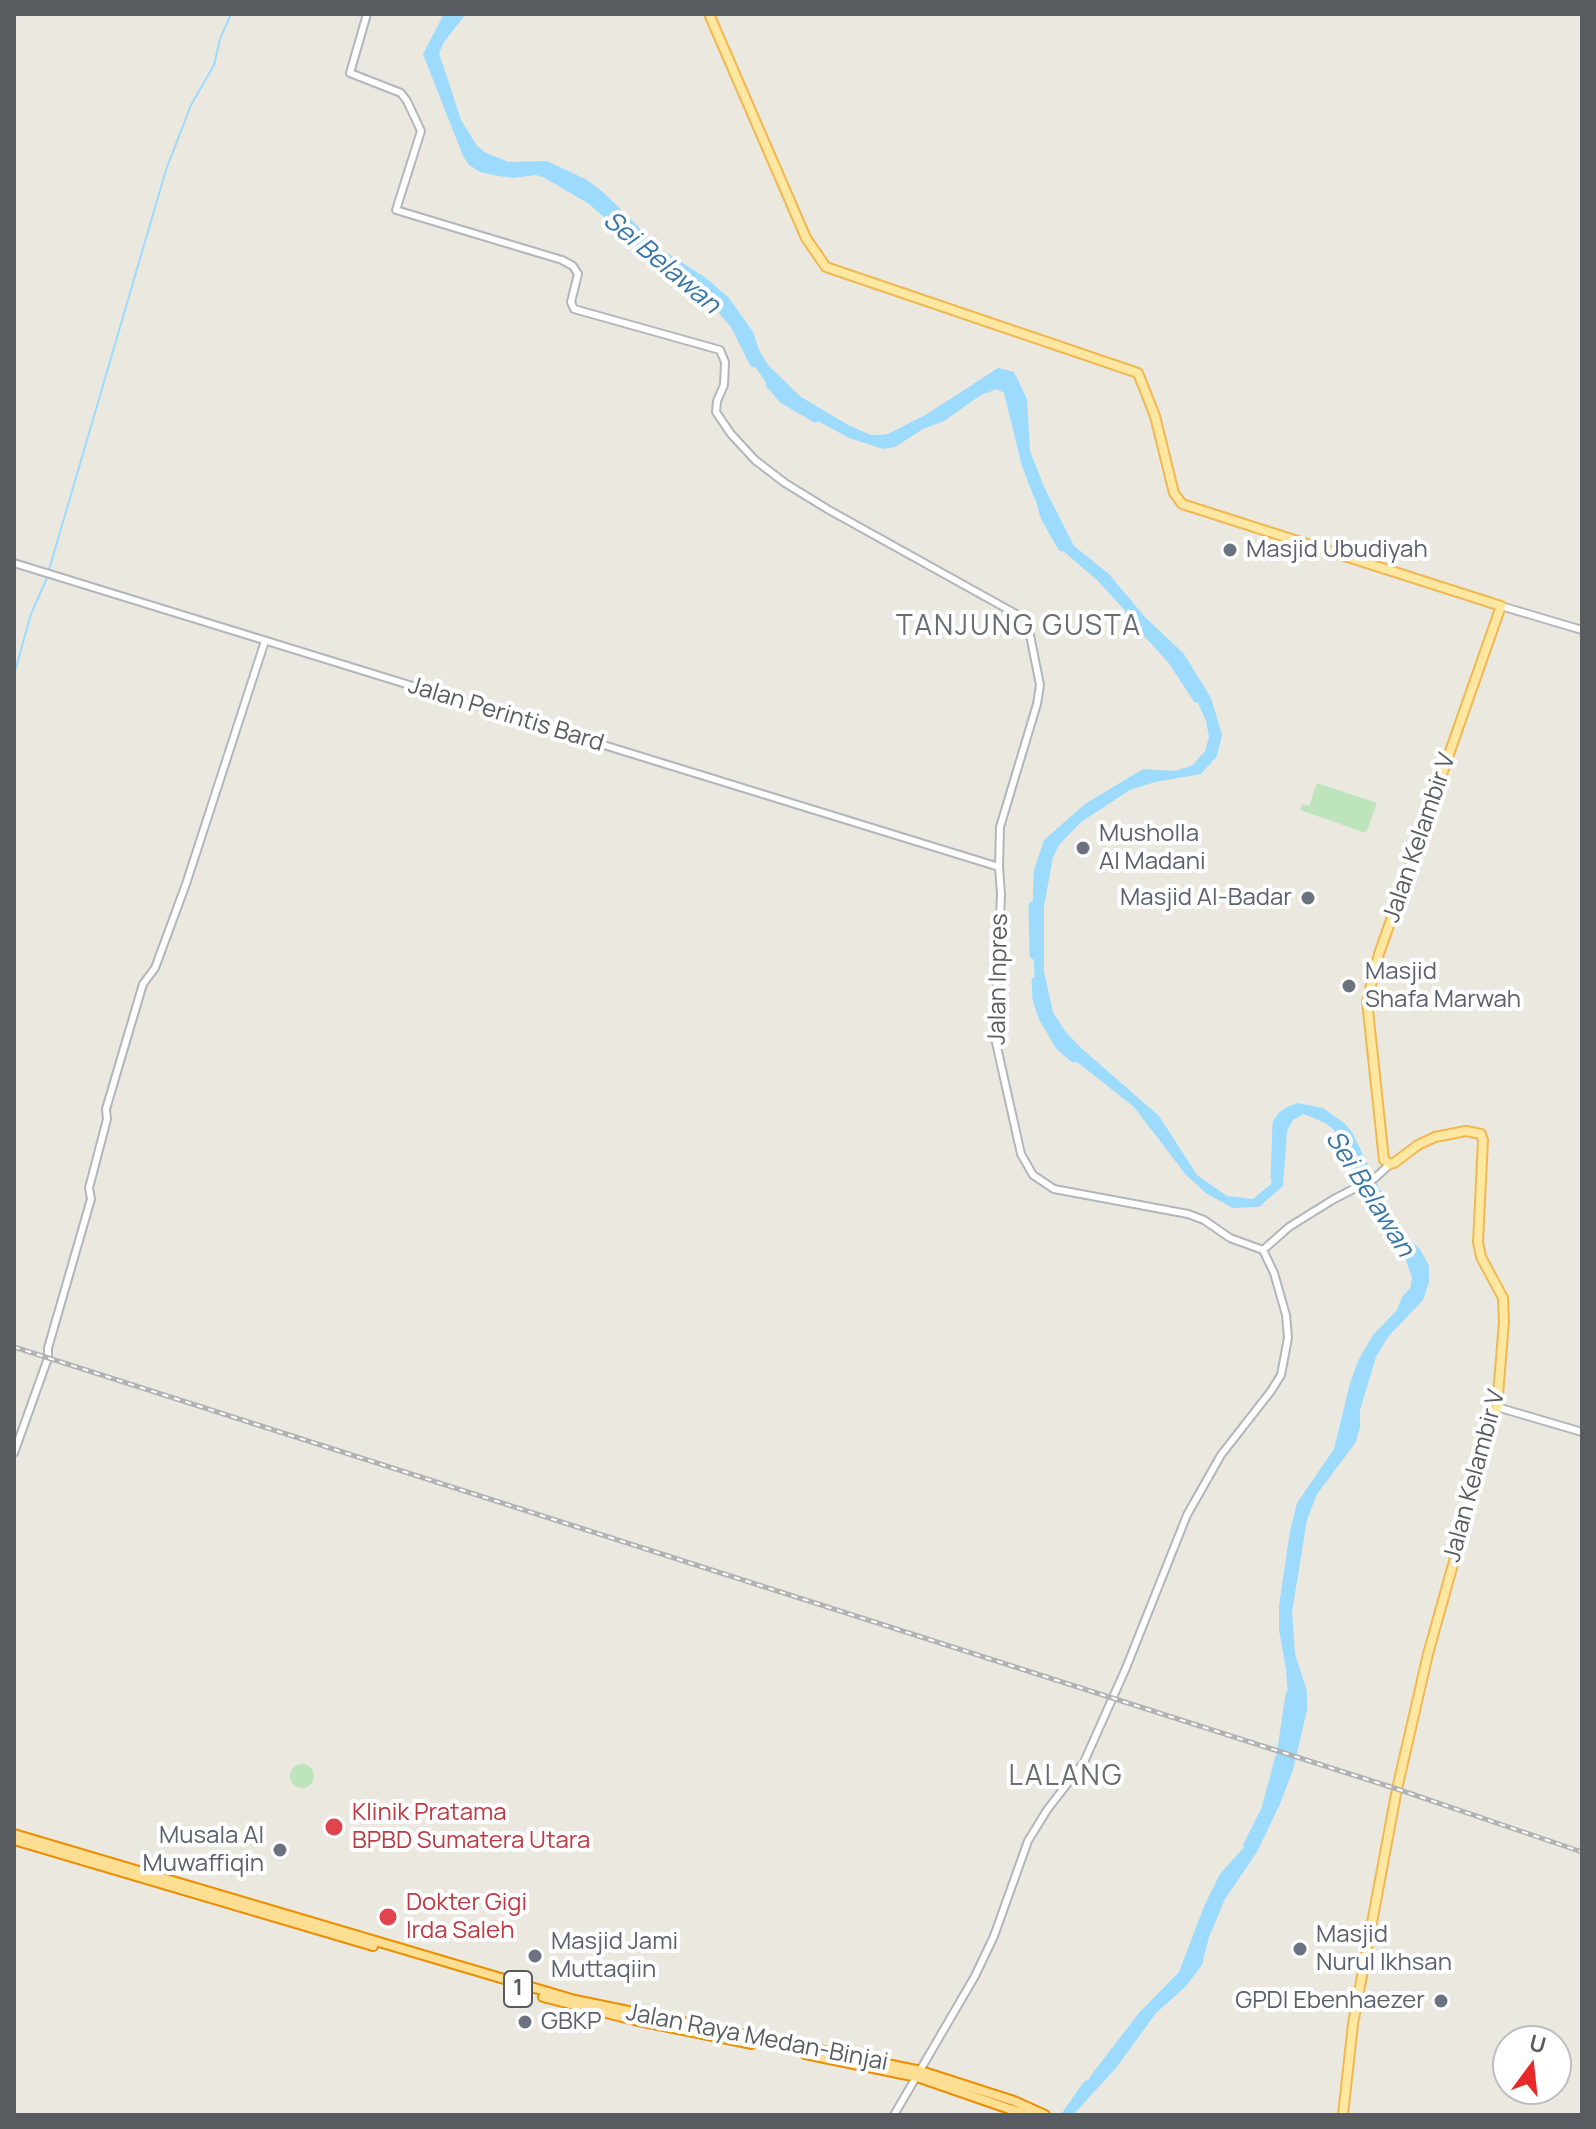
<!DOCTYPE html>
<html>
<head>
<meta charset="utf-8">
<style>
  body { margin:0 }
  #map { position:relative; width:1596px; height:2129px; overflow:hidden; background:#ebe8df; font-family:Manrope,sans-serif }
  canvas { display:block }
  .frame { position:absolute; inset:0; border:16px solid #585c60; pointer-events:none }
  .north { position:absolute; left:1492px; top:2025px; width:80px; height:80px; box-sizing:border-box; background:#fff; border:2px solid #bcbebf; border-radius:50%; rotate:15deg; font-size:22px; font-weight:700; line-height:32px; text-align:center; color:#585c60 }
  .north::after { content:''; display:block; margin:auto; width:28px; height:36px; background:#e82929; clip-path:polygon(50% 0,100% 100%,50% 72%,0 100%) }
</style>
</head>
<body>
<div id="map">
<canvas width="1596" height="2129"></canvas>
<div class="frame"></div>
<div class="north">U</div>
</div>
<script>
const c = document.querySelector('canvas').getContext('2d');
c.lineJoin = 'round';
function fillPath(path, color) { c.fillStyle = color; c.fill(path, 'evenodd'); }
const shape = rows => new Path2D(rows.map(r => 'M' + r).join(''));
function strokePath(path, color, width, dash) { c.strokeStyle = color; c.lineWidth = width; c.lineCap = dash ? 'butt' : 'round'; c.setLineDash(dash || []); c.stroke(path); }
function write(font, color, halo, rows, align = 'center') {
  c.font = font + ' Manrope,sans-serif'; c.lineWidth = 8; c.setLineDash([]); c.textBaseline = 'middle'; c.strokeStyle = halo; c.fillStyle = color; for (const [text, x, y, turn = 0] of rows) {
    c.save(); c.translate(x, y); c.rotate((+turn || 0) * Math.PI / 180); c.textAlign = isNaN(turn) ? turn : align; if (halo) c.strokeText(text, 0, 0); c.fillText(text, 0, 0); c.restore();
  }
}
const green = shape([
  [1317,783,1377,803,1366,833,1300,810,1302,804,1309,806],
  '290 1776a12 12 0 1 1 24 0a12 12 0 1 1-24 0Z'
]);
const water = shape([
  [444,14,466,14,444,42,439,53,461,120,477,146,486,153,509,162,547,161,587,180,603,192,661,249,706,278,729,298,753,332,759,350,768,365,801,397,850,426,871,435,879,435,888,434,927,414,998,368,1014,372,1027,399,1030,451,1045,489,1074,546,1109,574,1144,616,1184,654,1211,698,1222,735,1217,756,1201,774,1155,782,1130,790,1081,822,1059,845,1053,857,1044,906,1044,972,1053,1012,1065,1031,1080,1047,1159,1116,1197,1175,1227,1196,1253,1199,1271,1184,1277,1154,1278,1129,1286,1108,1298,1103,1323,1108,1344,1123,1352,1132,1389,1208,1407,1237,1420,1249,1429,1266,1429,1282,1423,1300,1388,1337,1376,1357,1360,1410,1360,1427,1356,1442,1317,1494,1307,1520,1292,1612,1295,1654,1307,1691,1307,1710,1293,1770,1280,1804,1257,1852,1225,1899,1209,1937,1202,1965,1186,1986,1156,2013,1116,2068,1073,2115,1062,2115,1071,2110,1092,2074,1139,2013,1179,1972,1205,1904,1220,1874,1247,1844,1259,1826,1279,1766,1289,1708,1286,1669,1279,1630,1279,1606,1290,1531,1297,1503,1334,1449,1350,1383,1359,1359,1373,1335,1397,1310,1402,1297,1413,1285,1416,1268,1406,1252,1383,1233,1347,1153,1333,1129,1325,1123,1304,1114,1293,1120,1287,1131,1283,1186,1259,1207,1233,1208,1207,1194,1186,1175,1134,1107,1067,1054,1044,1021,1035,986,1032,915,1034,870,1044,840,1085,804,1143,769,1175,771,1193,765,1205,751,1209,737,1206,721,1197,701,1177,667,1097,580,1062,550,1033,495,1022,466,1004,393,997,389,981,395,944,421,923,429,895,447,883,449,849,438,809,416,768,385,751,361,734,323,720,303,693,283,656,263,589,204,545,178,536,175,513,178,498,176,480,172,469,165,463,156,423,54]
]);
const stream = shape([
  [14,675,31,614,46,580,166,170,191,105,214,65,220,39,231,14]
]);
const river = shape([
  [698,285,714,300,735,325,754,363],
  [770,384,783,399,815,418],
  [1041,503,1045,517,1062,547],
  [1129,613,1172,660,1197,698],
  [1033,906,1034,955],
  [1036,981,1037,999,1043,1017,1059,1045,1074,1058],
  [1275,1177,1277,1123,1283,1115,1291,1110],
  [1396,1243,1410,1258,1417,1278,1415,1285],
  [1248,1845,1266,1809,1282,1749,1290,1695],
  [1066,2115,1087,2085]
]);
const tertiary = shape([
  [367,14,350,73,401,93,407,101,421,131,396,210,562,260,573,266,578,274,571,302,574,309,720,350,725,362,724,385,717,401,716,412,731,434,755,460,785,483,829,510,1027,620,1040,685,1037,704,1000,827,999,867,1001,894,995,1038,1021,1154,1033,1175,1054,1189,1188,1214,1204,1220,1230,1238,1263,1250],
  [14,563,999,867],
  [1501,606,1582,630],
  [1263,1250,1289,1227,1334,1199,1375,1178,1390,1164],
  [1497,1407,1582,1432],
  [14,1453,48,1358,48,1348,91,1199,89,1188,107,1119,106,1109,143,984,155,968,186,884,265,641],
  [894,2115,975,1976,994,1936,1028,1841,1047,1810,1084,1762,1126,1668,1187,1515,1221,1455,1271,1391,1281,1375,1288,1338,1286,1315,1274,1273,1263,1250]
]);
const primary = shape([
  [709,14,806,238,826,267,1138,373,1155,416,1174,493,1182,504,1501,606,1379,954,1367,1001,1384,1160,1390,1164,1394,1163,1418,1145,1435,1137,1466,1131,1481,1134,1483,1140,1478,1242,1481,1257,1503,1298,1504,1322,1497,1407,1428,1654,1397,1789,1353,2024,1343,2115]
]);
const trunk = shape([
  [14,1834,575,2000,921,2071,1014,2101,1045,2115],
  [14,1840,373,1946],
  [543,1997,634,2020,752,2044],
  [805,2054,917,2077,1027,2115]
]);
const rail = shape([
  [14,1347,1397,1789,1582,1852]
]);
const markers = [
  [1230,550,8,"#6b7280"],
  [1083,848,8,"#6b7280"],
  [1308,898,8,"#6b7280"],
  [1349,986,8,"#6b7280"],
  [334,1827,10,"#e0444e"],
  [280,1850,8,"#6b7280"],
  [388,1917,10,"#e0444e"],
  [1300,1949,8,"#6b7280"],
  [535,1956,8,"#6b7280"],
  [1441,2001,8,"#6b7280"],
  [525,2022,8,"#6b7280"]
];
const shields = [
  [518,1989,28]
];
const shieldNames = [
  ["1",518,1989]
];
const worshipNames = [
  ["Masjid Ubudiyah",1246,550],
  ["Musholla",1099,834],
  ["Al Madani",1099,862],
  ["Masjid Al-Badar",1292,898,"right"],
  ["Masjid",1365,972],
  ["Shafa Marwah",1365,1000],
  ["Musala Al",264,1836,"right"],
  ["Muwaffiqin",264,1864,"right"],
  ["Masjid",1316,1935],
  ["Nurul Ikhsan",1316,1963],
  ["Masjid Jami",551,1942],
  ["Muttaqiin",551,1970],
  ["GPDI Ebenhaezer",1425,2001,"right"],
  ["GBKP",541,2022]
];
const streetNames = [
  ["Jalan Perintis Bard",506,715,17],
  ["Jalan Kelambir V",1420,838,-71],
  ["Jalan Inpres",999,979,-89],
  ["Jalan Kelambir V",1475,1476,-75],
  ["Jalan Raya Medan-Binjai",757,2038,11]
];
const healthNames = [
  ["Klinik Pratama",352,1813],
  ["BPBD Sumatera Utara",352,1841],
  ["Dokter Gigi",406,1903],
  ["Irda Saleh",406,1931]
];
const waterNames = [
  ["Sei Belawan",661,263,40],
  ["Sei Belawan",1369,1194,58]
];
const quarterNames = [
  ["TANJUNG GUSTA",1019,627],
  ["LALANG",1066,1777]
];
fillPath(green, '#bee4bb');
fillPath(water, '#9cdbfe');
strokePath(stream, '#9cdbfe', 2);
strokePath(river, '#9cdbfe', 9);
strokePath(tertiary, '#b2b6ba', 10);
strokePath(primary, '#f0b853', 12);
strokePath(trunk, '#e98f01', 12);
strokePath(tertiary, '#fff', 6);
strokePath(primary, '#fee8a1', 8);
strokePath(trunk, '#fdde93', 8);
strokePath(rail, '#b1b2b2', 5);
strokePath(rail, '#fff', 2, [6]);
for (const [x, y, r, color] of markers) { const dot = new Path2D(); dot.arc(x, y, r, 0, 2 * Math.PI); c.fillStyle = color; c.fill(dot); strokePath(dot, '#fff', 3); }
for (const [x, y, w] of shields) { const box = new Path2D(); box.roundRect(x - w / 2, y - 18, w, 36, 6); c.fillStyle = '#fff'; c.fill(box); strokePath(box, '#585c60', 2); }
write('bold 22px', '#585c60', null, shieldNames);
write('24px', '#5b616d', '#fff', worshipNames, 'left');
write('24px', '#585c60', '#fff', streetNames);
write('24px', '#be3a42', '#fff', healthNames, 'left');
write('italic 26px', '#3876a7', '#fff', waterNames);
c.letterSpacing = '2px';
write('28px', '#696e72', '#fff', quarterNames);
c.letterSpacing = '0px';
</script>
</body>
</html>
